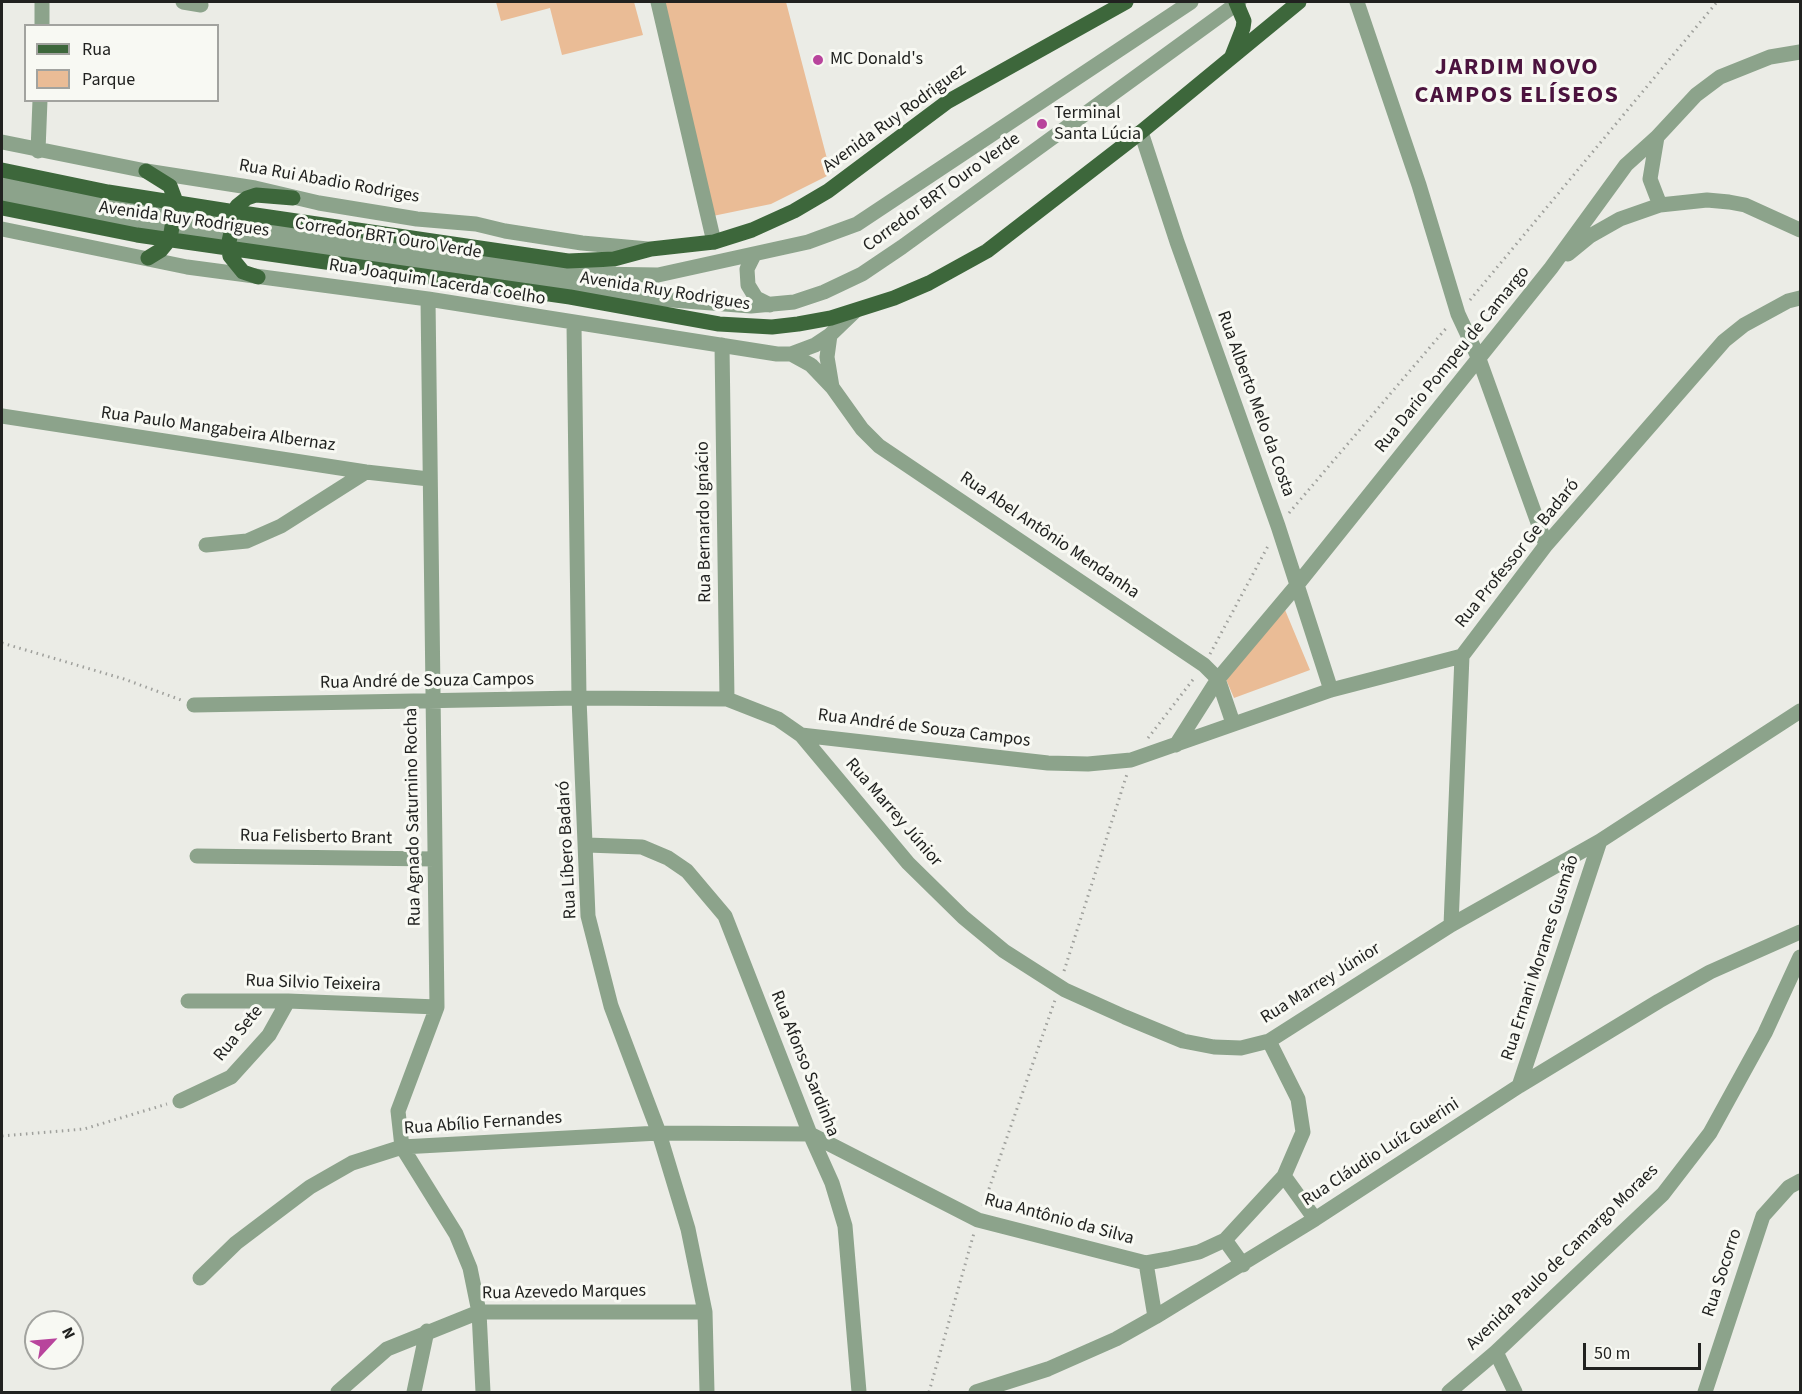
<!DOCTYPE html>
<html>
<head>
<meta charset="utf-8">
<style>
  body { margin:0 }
  #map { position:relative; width:1802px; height:1394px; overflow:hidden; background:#ebece6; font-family:"Source Sans 3",sans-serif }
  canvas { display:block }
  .frame { position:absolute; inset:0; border:3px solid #212220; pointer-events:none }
  .legend { position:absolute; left:24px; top:24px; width:195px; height:78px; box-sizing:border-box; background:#f8f9f3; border:2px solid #a2a39f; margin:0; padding:8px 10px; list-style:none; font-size:18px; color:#212220 }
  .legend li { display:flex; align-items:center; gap:12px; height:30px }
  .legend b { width:30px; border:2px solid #a2a39f }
  .north { position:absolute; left:24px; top:1310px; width:60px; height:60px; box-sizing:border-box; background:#f8f9f3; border:2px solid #a2a39f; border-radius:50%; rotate:64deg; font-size:16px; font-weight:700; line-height:24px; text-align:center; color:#212220 }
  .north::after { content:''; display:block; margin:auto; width:21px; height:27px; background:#b8449c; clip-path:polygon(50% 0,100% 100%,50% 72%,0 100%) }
  .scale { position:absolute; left:1583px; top:1343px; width:118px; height:27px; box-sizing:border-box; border:3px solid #212220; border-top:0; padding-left:8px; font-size:18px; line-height:21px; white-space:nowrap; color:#212220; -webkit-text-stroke:4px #f8f9f3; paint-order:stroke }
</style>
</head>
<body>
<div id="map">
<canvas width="1802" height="1394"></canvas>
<div class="frame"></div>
<ul class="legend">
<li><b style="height:8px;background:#3d673b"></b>Rua</li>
<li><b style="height:16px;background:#eabc96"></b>Parque</li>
</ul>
<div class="north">N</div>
<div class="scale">50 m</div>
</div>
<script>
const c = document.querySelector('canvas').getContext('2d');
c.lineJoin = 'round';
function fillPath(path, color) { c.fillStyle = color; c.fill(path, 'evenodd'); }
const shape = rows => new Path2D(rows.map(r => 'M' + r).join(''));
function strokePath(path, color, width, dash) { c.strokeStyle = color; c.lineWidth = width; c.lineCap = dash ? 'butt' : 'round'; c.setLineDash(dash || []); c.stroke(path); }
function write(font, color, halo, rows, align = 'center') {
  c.font = font + ' "Source Sans 3",sans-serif'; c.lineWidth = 6; c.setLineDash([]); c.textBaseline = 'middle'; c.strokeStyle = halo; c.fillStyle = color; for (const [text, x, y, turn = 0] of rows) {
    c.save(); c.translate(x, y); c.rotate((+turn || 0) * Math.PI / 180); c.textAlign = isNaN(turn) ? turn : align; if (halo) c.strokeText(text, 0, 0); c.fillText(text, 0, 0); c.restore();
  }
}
const green = shape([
  [496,2,634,2,643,35,562,55,550,8,501,21],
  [656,2,786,2,831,174,771,204,708,217],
  [1283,605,1310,670,1234,698,1225,677]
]);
const path = shape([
  [1470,300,1717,2],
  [1289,513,1448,326],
  [2,643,124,679,181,700],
  [1210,654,1268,546],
  [1148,738,1195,677],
  [1064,971,1127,774],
  [2,1136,84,1129,167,1104],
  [983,1206,1055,1000],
  [929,1392,974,1233]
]);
const minor = shape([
  [183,2,201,5],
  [658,2,714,242],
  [1357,2,1419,185,1458,314,1479,359,1546,545],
  [42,26,42,2],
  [1141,132,1177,242,1278,526,1331,690],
  [1657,137,1650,179,1660,205],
  [2,142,146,171,255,188,319,203,417,219,476,224,505,231,582,243,648,249],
  [38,151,40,100],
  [2,183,76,199,232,224,591,274,658,275,808,242,857,224,1191,2],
  [2,196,105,216,659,299,751,306,794,302,824,292,862,274,902,247,1239,2],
  [2,229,187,267,428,299,777,354,791,354,815,345,830,335,855,311],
  [1568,254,1590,236,1620,219,1660,205,1707,200,1729,202,1745,205,1800,230],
  [754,255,747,269,748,285,756,298,770,305],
  [428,299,437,1007,398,1111,402,1147,456,1234,470,1268,479,1312,483,1392],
  [574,324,579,698,588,916,611,1006,659,1133,688,1229,705,1312,707,1392],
  [830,335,827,357,832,387],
  [722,345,727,699],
  [791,354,811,365,832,387,862,429,879,446,1204,665,1218,679,1233,723],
  [2,416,366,472,429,479],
  [206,545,247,541,281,526,366,472],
  [194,705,579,698,727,699,778,719,801,735,1048,763,1088,764,1131,760,1331,690,1462,656],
  [801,735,908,863,963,917,1004,951,1065,990,1125,1017,1183,1041,1214,1047,1241,1048,1269,1041,1451,925,1600,841,1800,711],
  [1176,745,1218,679,1297,585,1551,268,1626,165,1657,137,1696,95,1720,77,1770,57,1800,52],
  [587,845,642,847,668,858,687,871,725,916,810,1134,832,1183,845,1226,859,1392],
  [197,856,435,859],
  [1451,925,1462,656,1546,545,1724,341,1744,325,1788,301,1800,298],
  [188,1001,288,1001,437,1007],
  [1519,1086,1600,841],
  [180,1101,231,1077,269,1035,288,1001],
  [1284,1176,1315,1219],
  [1225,1240,1243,1265],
  [1146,1263,1155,1317],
  [200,1278,236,1243,310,1187,352,1163,402,1147,659,1133,810,1134,978,1220,1146,1263,1168,1259,1199,1252,1225,1240,1284,1176,1303,1132,1298,1099,1269,1041],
  [1496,1352,1515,1392],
  [338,1392,387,1349,479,1312,705,1312],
  [414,1392,427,1331],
  [976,1392,1048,1369,1116,1339,1155,1317,1315,1219,1519,1086,1659,1001,1710,972,1800,932],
  [1449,1392,1496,1352,1663,1194,1710,1133,1765,1033,1800,957],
  [1705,1392,1763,1216,1789,1187,1800,1181]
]);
const major = shape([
  [1232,56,1243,28,1244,21,1236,2],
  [2,170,108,192,235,212,568,261,614,259,651,249,714,242,752,230,794,211,828,191,947,102,1126,2],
  [146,171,170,186,176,202,170,239,161,250,148,258],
  [2,208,137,235,570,297,719,324,772,327,798,324,831,318,894,298,929,283,987,251,1141,132,1299,2],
  [258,277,243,272,230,256,228,246,237,206,247,198,256,195,293,198]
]);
const markers = [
  [818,60,6,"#b8449c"],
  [1042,124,6,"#b8449c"]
];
const poiNames = [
  ["MC Donald's",830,60],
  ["Terminal",1054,114],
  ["Santa Lúcia",1054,135]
];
const streetNames = [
  ["Avenida Ruy Rodriguez",895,119,-36],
  ["Rua Rui Abadio Rodriges",329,182,10],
  ["Corredor BRT Ouro Verde",942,193,-36],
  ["Avenida Ruy Rodrigues",184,220,8],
  ["Corredor BRT Ouro Verde",388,239,9],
  ["Rua Joaquim Lacerda Coelho",437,283,9],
  ["Avenida Ruy Rodrigues",665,292,9],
  ["Rua Dario Pompeu de Camargo",1453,360,-51],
  ["Rua Alberto Melo da Costa",1255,404,70],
  ["Rua Paulo Mangabeira Albernaz",218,430,8],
  ["Rua Bernardo Ignácio",705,522,-91],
  ["Rua Abel Antônio Mendanha",1049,536,34],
  ["Rua Professor Ge Badaró",1518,554,-51],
  ["Rua André de Souza Campos",427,682,-1],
  ["Rua André de Souza Campos",924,729,7],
  ["Rua Marrey Júnior",893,813,49],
  ["Rua Agnado Saturnino Rocha",414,817,-91],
  ["Rua Felisberto Brant",316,838,1],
  ["Rua Líbero Badaró",568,850,-93],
  ["Rua Ernani Moranes Gusmão",1541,958,-72],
  ["Rua Silvio Teixeira",313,984,2],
  ["Rua Marrey Júnior",1321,984,-32],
  ["Rua Sete",239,1034,-51],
  ["Rua Afonso Sardinha",804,1064,68],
  ["Rua Abílio Fernandes",483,1124,-4],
  ["Rua Cláudio Luíz Guerini",1381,1153,-33],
  ["Rua Antônio da Silva",1059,1220,15],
  ["Avenida Paulo de Camargo Moraes",1563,1258,-44],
  ["Rua Socorro",1723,1273,-72],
  ["Rua Azevedo Marques",564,1293,-1]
];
const districtNames = [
  ["JARDIM NOVO",1517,69],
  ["CAMPOS ELÍSEOS",1517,97]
];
fillPath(green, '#eabc96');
strokePath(path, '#9fa09c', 3, [1.5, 4.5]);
strokePath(minor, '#8ca38b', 15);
strokePath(major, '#3d673b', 15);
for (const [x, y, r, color] of markers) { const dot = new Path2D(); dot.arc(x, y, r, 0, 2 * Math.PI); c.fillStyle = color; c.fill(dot); strokePath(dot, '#f8f9f3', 2); }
write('18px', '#212220', '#f8f9f3', poiNames, 'left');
write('18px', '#212220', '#f8f9f3', streetNames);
c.letterSpacing = '1.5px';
write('bold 24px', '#4b133e', '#f8f9f3', districtNames);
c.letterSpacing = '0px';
</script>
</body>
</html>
